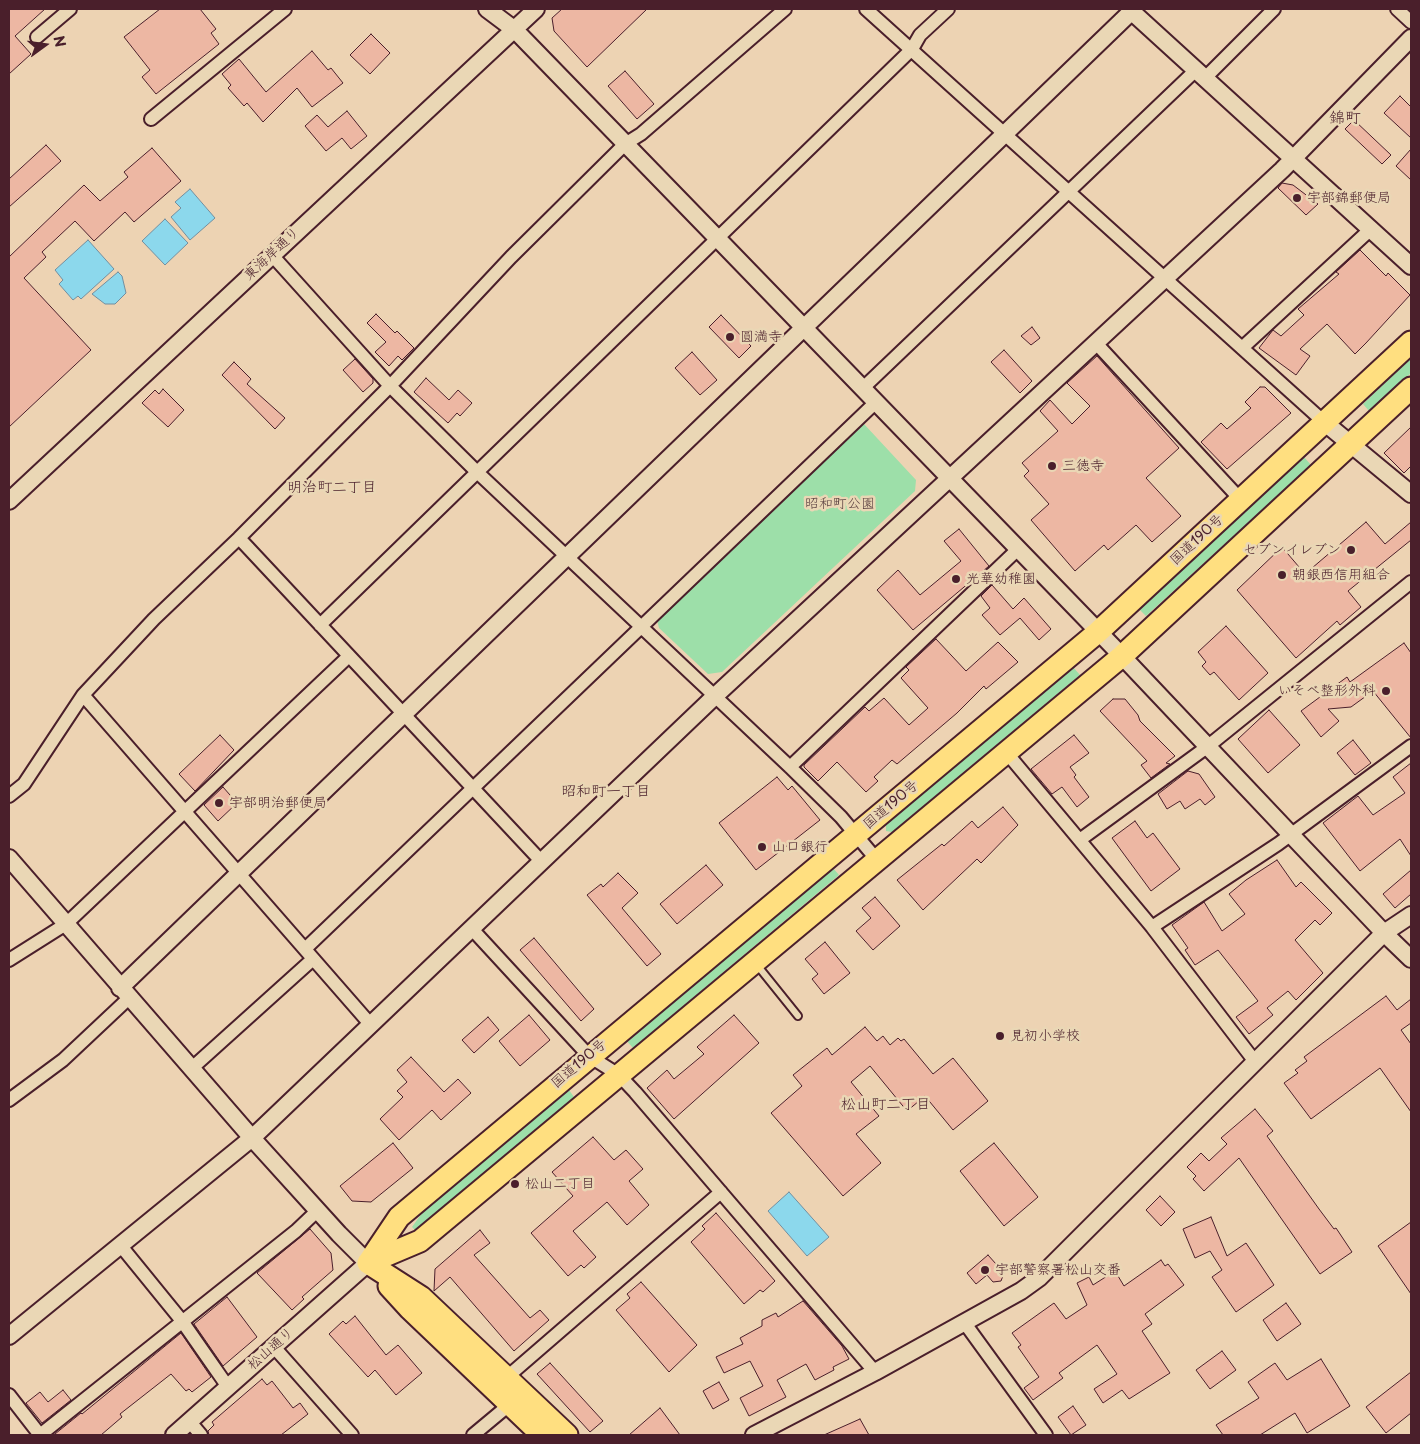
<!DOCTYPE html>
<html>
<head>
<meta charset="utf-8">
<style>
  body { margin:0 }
  #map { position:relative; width:1420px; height:1444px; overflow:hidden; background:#edd3b3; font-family:"Playpen Sans",sans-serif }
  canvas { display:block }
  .frame { position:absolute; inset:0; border:10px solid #4a1f2b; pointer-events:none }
  .north { position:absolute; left:20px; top:20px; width:50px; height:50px; -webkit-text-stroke:4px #ead7b5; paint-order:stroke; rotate:76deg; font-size:14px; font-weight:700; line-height:20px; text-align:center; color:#4a1f2b }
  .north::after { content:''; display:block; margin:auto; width:18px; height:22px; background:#4a1f2b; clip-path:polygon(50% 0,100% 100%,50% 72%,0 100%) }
</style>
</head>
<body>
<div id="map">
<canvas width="1420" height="1444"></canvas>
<div class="frame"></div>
<div class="north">N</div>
</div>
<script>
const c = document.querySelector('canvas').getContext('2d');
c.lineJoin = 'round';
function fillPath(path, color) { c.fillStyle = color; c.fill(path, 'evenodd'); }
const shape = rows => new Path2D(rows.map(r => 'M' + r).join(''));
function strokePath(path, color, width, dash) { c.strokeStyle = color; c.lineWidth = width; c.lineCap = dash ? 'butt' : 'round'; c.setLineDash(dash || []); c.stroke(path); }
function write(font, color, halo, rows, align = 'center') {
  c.font = font + ' "Playpen Sans","Klee One",sans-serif'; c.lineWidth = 5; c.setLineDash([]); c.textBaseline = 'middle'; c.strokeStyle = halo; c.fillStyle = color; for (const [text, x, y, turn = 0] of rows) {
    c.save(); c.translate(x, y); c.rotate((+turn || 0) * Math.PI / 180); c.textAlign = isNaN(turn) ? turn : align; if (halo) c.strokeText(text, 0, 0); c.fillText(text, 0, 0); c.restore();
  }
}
const green = shape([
  [1411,358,1411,373,1369,411,1363,404],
  [864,424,916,480,915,491,722,672,708,674,659,628,657,620],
  [1304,457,1311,465,1146,616,1139,609],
  [1073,667,1080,675,892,832,886,831,886,824],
  [833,868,839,875,633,1048,625,1039],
  [569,1090,574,1097,415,1230,412,1227,422,1213]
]);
const water = shape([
  [190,189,215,218,190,240,171,217,181,208,175,202,190,189],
  [165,219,188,243,165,265,142,241,165,219],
  [88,240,114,269,81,299,78,296,73,300,59,284,63,280,55,270,88,240],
  [118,272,122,276,126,293,115,304,105,304,92,294,118,272],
  [789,1192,829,1237,807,1256,768,1211,789,1192]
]);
const building = shape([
  [9,9,45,9,15,36,31,54,9,74,9,9],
  [160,9,200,9,216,29,211,33,219,44,156,94,142,77,150,70,124,37,160,9],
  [562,9,647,9,587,67,554,31,552,18,562,9],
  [371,34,390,53,370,74,350,55,371,34],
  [312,51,328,70,331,68,343,83,312,107,297,88,263,122,247,103,244,106,228,88,231,85,222,74,239,59,266,92,312,51],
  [625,71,654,104,637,119,608,86,625,71],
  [1400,96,1411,107,1411,138,1384,113,1400,96],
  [347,111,367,136,351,149,342,138,326,151,305,126,317,115,328,127,347,111],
  [1354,120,1391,155,1382,164,1345,129,1354,120],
  [46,145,61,161,9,207,9,179,46,145],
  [152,148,181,181,134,222,125,212,94,241,75,221,42,252,46,257,24,278,91,350,9,427,9,257,84,185,100,201,128,177,124,172,152,148],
  [1411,149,1411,180,1396,166,1411,149],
  [1282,183,1293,185,1318,204,1306,215,1278,188,1282,183],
  [1360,250,1386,276,1388,273,1410,295,1366,343,1355,354,1327,324,1300,349,1310,356,1296,375,1259,348,1273,330,1281,336,1304,315,1298,309,1339,274,1336,272,1360,250],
  [376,314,395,333,397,331,414,348,402,360,398,356,389,366,375,352,386,342,367,323,376,314],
  [721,315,751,346,739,358,709,327,721,315],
  [1032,327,1040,338,1031,345,1021,336,1032,327],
  [1004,350,1032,381,1020,393,991,362,1004,350],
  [692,352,717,380,700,395,675,368,692,352],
  [1097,356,1179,448,1146,478,1181,516,1152,542,1136,525,1108,550,1104,545,1075,571,1031,520,1049,504,1024,476,1029,471,1022,463,1058,431,1040,411,1050,400,1072,424,1090,406,1067,383,1097,356],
  [355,359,373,379,373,383,363,392,343,370,355,359],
  [234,362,251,379,247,384,285,418,275,429,222,375,234,362],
  [426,378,449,400,458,390,472,403,460,416,457,413,448,423,414,392,426,378],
  [1260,387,1265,387,1291,413,1227,469,1201,442,1221,423,1227,429,1251,408,1245,402,1260,387],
  [163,389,184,410,168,427,142,403,155,390,159,394,163,389],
  [1411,427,1411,466,1404,473,1384,453,1411,427],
  [1366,522,1385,544,1411,522,1411,540,1348,591,1361,607,1340,625,1337,621,1296,658,1237,590,1282,547,1305,574,1366,522],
  [959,529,989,566,913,630,877,590,898,570,920,595,961,561,944,541,959,529],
  [992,585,1013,609,1024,598,1051,629,1039,640,1020,618,1000,635,982,615,990,608,981,596,992,585],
  [1226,626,1268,673,1239,700,1214,672,1210,675,1202,666,1206,662,1198,652,1226,626],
  [936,639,966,671,998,642,1018,662,986,689,984,686,957,713,897,764,892,760,874,777,878,781,866,792,837,762,818,781,804,767,804,765,865,707,869,711,884,698,909,725,928,708,901,678,909,670,906,667,936,639],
  [1404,643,1411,653,1411,738,1373,691,1351,707,1328,709,1339,721,1321,737,1301,711,1347,677,1350,682,1404,643],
  [1113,699,1125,699,1138,715,1140,721,1175,756,1166,763,1170,764,1151,778,1141,765,1147,761,1100,711,1113,699],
  [1269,710,1300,745,1268,773,1238,739,1269,710],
  [220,735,234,750,195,791,179,774,220,735],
  [1074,735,1089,753,1070,767,1076,775,1074,777,1089,797,1077,807,1062,787,1052,794,1031,769,1074,735],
  [1353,740,1371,763,1355,775,1337,753,1353,740],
  [1411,763,1411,856,1400,839,1360,871,1323,823,1358,796,1373,815,1405,793,1393,777,1411,763],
  [1188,771,1199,774,1215,797,1205,805,1200,799,1185,809,1180,801,1167,809,1158,794,1188,771],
  [777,777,788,790,792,786,820,820,756,870,719,823,777,777],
  [223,787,237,803,218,821,204,805,223,787],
  [1003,807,1018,825,981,863,977,859,923,910,897,880,942,844,944,846,972,821,978,828,1003,807],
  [1135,821,1147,838,1153,833,1180,869,1151,891,1112,838,1135,821],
  [1277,860,1296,887,1301,882,1332,913,1320,925,1315,920,1295,940,1323,973,1296,1000,1288,991,1267,1008,1273,1015,1249,1034,1236,1017,1258,1001,1218,950,1195,965,1185,950,1188,948,1172,925,1204,902,1222,931,1245,914,1229,894,1246,880,1277,860],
  [706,865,723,885,677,924,660,904,706,865],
  [1411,870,1411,894,1395,908,1383,894,1411,870],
  [618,873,638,893,622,908,661,954,647,966,587,895,601,884,603,887,618,873],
  [875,897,900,926,873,950,856,931,871,918,862,908,875,897],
  [534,938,594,1009,581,1021,520,950,534,938],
  [825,942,850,973,824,994,812,979,818,974,805,959,825,942],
  [1386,996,1397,1010,1411,999,1411,1023,1401,1030,1411,1044,1411,1112,1380,1068,1311,1119,1284,1083,1298,1073,1295,1070,1307,1061,1304,1057,1386,996],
  [529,1015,550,1040,520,1066,499,1041,529,1015],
  [734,1015,759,1043,674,1119,647,1088,667,1070,674,1079,704,1054,697,1047,734,1015],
  [488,1017,499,1030,474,1053,462,1040,488,1017],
  [865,1027,877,1041,883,1036,890,1045,898,1038,901,1041,904,1039,933,1074,953,1058,988,1101,953,1130,925,1096,907,1111,870,1066,851,1082,879,1116,856,1134,881,1163,843,1196,771,1113,802,1086,793,1075,827,1048,832,1055,865,1027],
  [411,1057,444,1092,458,1079,471,1093,441,1120,432,1110,399,1140,380,1119,403,1097,397,1091,407,1082,397,1070,411,1057],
  [1255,1109,1273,1131,1267,1136,1319,1209,1334,1229,1336,1228,1352,1252,1320,1274,1239,1158,1204,1191,1193,1179,1196,1176,1187,1167,1201,1153,1209,1161,1227,1144,1221,1138,1255,1109],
  [593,1137,614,1160,626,1150,643,1169,629,1181,649,1205,627,1225,607,1202,573,1231,596,1257,584,1268,581,1265,568,1276,531,1233,573,1196,552,1172,593,1137],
  [393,1143,413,1168,371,1202,352,1201,340,1186,393,1143],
  [994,1143,1038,1197,1004,1226,960,1171,994,1143],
  [1160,1196,1175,1212,1161,1226,1146,1210,1160,1196],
  [716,1213,775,1281,763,1292,760,1290,744,1304,691,1242,705,1229,702,1226,716,1213],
  [1211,1217,1227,1256,1246,1243,1274,1285,1236,1312,1212,1277,1222,1270,1210,1251,1195,1258,1183,1229,1211,1217],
  [1411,1222,1411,1294,1378,1246,1411,1222],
  [310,1229,331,1253,333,1270,302,1297,304,1299,292,1310,257,1273,310,1229],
  [480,1230,490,1243,474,1255,530,1318,540,1310,549,1320,514,1351,450,1277,434,1291,435,1269,480,1230],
  [988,1255,1004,1273,1001,1281,993,1282,987,1275,976,1284,967,1273,988,1255],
  [1161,1260,1165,1266,1168,1264,1184,1285,1145,1314,1152,1324,1142,1331,1170,1373,1129,1399,1122,1390,1103,1403,1094,1389,1117,1374,1097,1345,1059,1373,1063,1378,1033,1400,1024,1388,1039,1377,1018,1347,1021,1345,1012,1333,1054,1303,1066,1319,1087,1305,1077,1283,1089,1277,1093,1285,1115,1271,1124,1286,1161,1260],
  [641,1282,697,1345,669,1372,616,1310,630,1298,627,1294,641,1282],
  [227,1297,257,1337,223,1366,194,1324,227,1297],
  [803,1301,842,1346,849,1359,833,1367,834,1370,815,1380,806,1364,777,1380,786,1397,749,1416,740,1398,763,1386,750,1361,724,1373,716,1357,743,1344,740,1338,762,1326,762,1320,776,1313,778,1317,803,1301],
  [1286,1303,1301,1324,1277,1341,1263,1320,1286,1303],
  [355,1316,386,1355,398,1345,422,1373,396,1395,375,1370,368,1377,329,1334,343,1321,346,1324,355,1316],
  [181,1333,211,1377,192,1392,189,1389,186,1391,171,1374,120,1414,122,1417,101,1435,56,1435,55,1434,81,1413,82,1414,181,1333],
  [1222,1351,1236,1370,1210,1389,1196,1370,1222,1351],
  [1321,1359,1350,1406,1307,1433,1295,1413,1260,1435,1223,1435,1216,1425,1259,1398,1248,1382,1275,1363,1287,1380,1321,1359],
  [550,1363,603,1421,590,1432,537,1374,550,1363],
  [1411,1372,1411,1413,1386,1433,1366,1407,1411,1372],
  [262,1379,267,1385,272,1381,293,1408,300,1403,308,1414,281,1435,209,1435,208,1431,214,1425,212,1422,262,1379],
  [719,1382,729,1400,713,1409,703,1391,719,1382],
  [63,1390,71,1400,42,1423,26,1403,40,1392,48,1402,63,1390],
  [1073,1406,1086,1425,1071,1435,1058,1417,1073,1406],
  [660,1408,680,1435,629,1435,660,1408],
  [860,1419,869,1435,824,1435,860,1419]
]);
const service = shape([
  [757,965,798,1016]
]);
const minor = shape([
  [866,9,1324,422],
  [1397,9,1411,22],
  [37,37,70,9],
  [1205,78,1274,9],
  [151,119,285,9],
  [271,254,390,386,476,471,790,767,841,817,877,860],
  [1095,342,1240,499],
  [1242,348,1372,228],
  [863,388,1196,70],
  [239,538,541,861],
  [320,625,912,49,920,35,948,9],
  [83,695,371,1025],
  [1006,752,1152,927,1256,1063],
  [790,767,1017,550],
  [9,796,24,784,83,695,154,619,239,538,390,386,511,257,625,144,641,134,785,9],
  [1081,839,1207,747,1411,582],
  [1152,927,1278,844,1411,746],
  [472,929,589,1056,619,1075,635,1092,875,1372],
  [305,949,876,402],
  [9,960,66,924,349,656],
  [192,1068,313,959],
  [9,1100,63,1060,129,998],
  [121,1246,182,1321,228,1387],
  [964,1322,1046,1435],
  [274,1347,352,1435],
  [506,1378,721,1192],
  [9,1395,40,1435],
  [190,1422,201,1435],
  [40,1435,296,1231,317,1211],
  [473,1435,515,1400]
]);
const tertiary = shape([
  [487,9,515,30,718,239,1122,656,1384,933,1411,959],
  [1129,9,1411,266],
  [1324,422,1411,494],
  [9,501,536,9],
  [9,858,252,1138,339,1234,368,1263,174,1435],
  [120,988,1134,9],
  [9,1336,252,1138,715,696,1282,170,1411,38],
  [754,1435,875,1372,1021,1291,1039,1278,1384,933,1411,915]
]);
const trunk = shape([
  [368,1263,399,1217,1098,632,1411,342],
  [368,1263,420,1241,1122,656,1411,388],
  [368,1263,421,1297,567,1435],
  [389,1286,410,1309,542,1435]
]);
const markers = [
  [1297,198,5,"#4a1f2b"],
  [730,337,5,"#4a1f2b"],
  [1052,466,5,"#4a1f2b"],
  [1351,550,5,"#4a1f2b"],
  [1282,575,5,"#4a1f2b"],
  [956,579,5,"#4a1f2b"],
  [1386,691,5,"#4a1f2b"],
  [219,803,5,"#4a1f2b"],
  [762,847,5,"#4a1f2b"],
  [1000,1036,5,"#4a1f2b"],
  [515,1184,5,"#4a1f2b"],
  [985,1270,5,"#4a1f2b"]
];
const poiNames = [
  ["宇部錦郵便局",1307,198],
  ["圓満寺",740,337],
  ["三徳寺",1062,466],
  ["セブンイレブン",1341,550,"right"],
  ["朝銀西信用組合",1292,575],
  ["光華幼稚園",966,579],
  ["いそべ整形外科",1376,691,"right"],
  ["宇部明治郵便局",229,803],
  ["山口銀行",772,847],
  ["見初小学校",1010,1036],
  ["松山二丁目",525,1184],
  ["宇部警察署松山交番",995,1270]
];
const streetNames = [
  ["東海岸通り",272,254,-43],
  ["国道190号",1197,540,-43],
  ["国道190号",891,805,-40],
  ["国道190号",579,1064,-40],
  ["松山通り",271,1349,-41]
];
const parkNames = [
  ["昭和町公園",840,504]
];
const neighbourhoodNames = [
  ["明治町二丁目",332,488],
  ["昭和町一丁目",606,792],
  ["松山町二丁目",886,1105]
];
const quarterNames = [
  ["錦町",1345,119]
];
fillPath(green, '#9ddfa9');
fillPath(water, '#8cd8ec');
strokePath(water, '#728e9f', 1);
fillPath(building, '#edb7a3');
strokePath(building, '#4a1f2b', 1);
strokePath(service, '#4a1f2b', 10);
strokePath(minor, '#4a1f2b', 16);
strokePath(tertiary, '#4a1f2b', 20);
strokePath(trunk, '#4a1f2b', 25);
strokePath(service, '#ead7b5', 6);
strokePath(minor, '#ead7b5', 12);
strokePath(tertiary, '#ead7b5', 16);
strokePath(trunk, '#ffdf80', 21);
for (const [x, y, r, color] of markers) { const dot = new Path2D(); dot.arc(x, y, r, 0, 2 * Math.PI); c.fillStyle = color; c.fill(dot); strokePath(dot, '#ead7b5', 2); }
write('14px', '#4a1f2b', '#ead7b5', poiNames, 'left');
write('14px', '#4a1f2b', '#ead7b5', streetNames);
write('14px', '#563c3e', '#ead7b5', parkNames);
write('15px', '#4a1f2b', '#ead7b5', neighbourhoodNames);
write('16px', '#4a1f2b', '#ead7b5', quarterNames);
</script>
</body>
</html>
